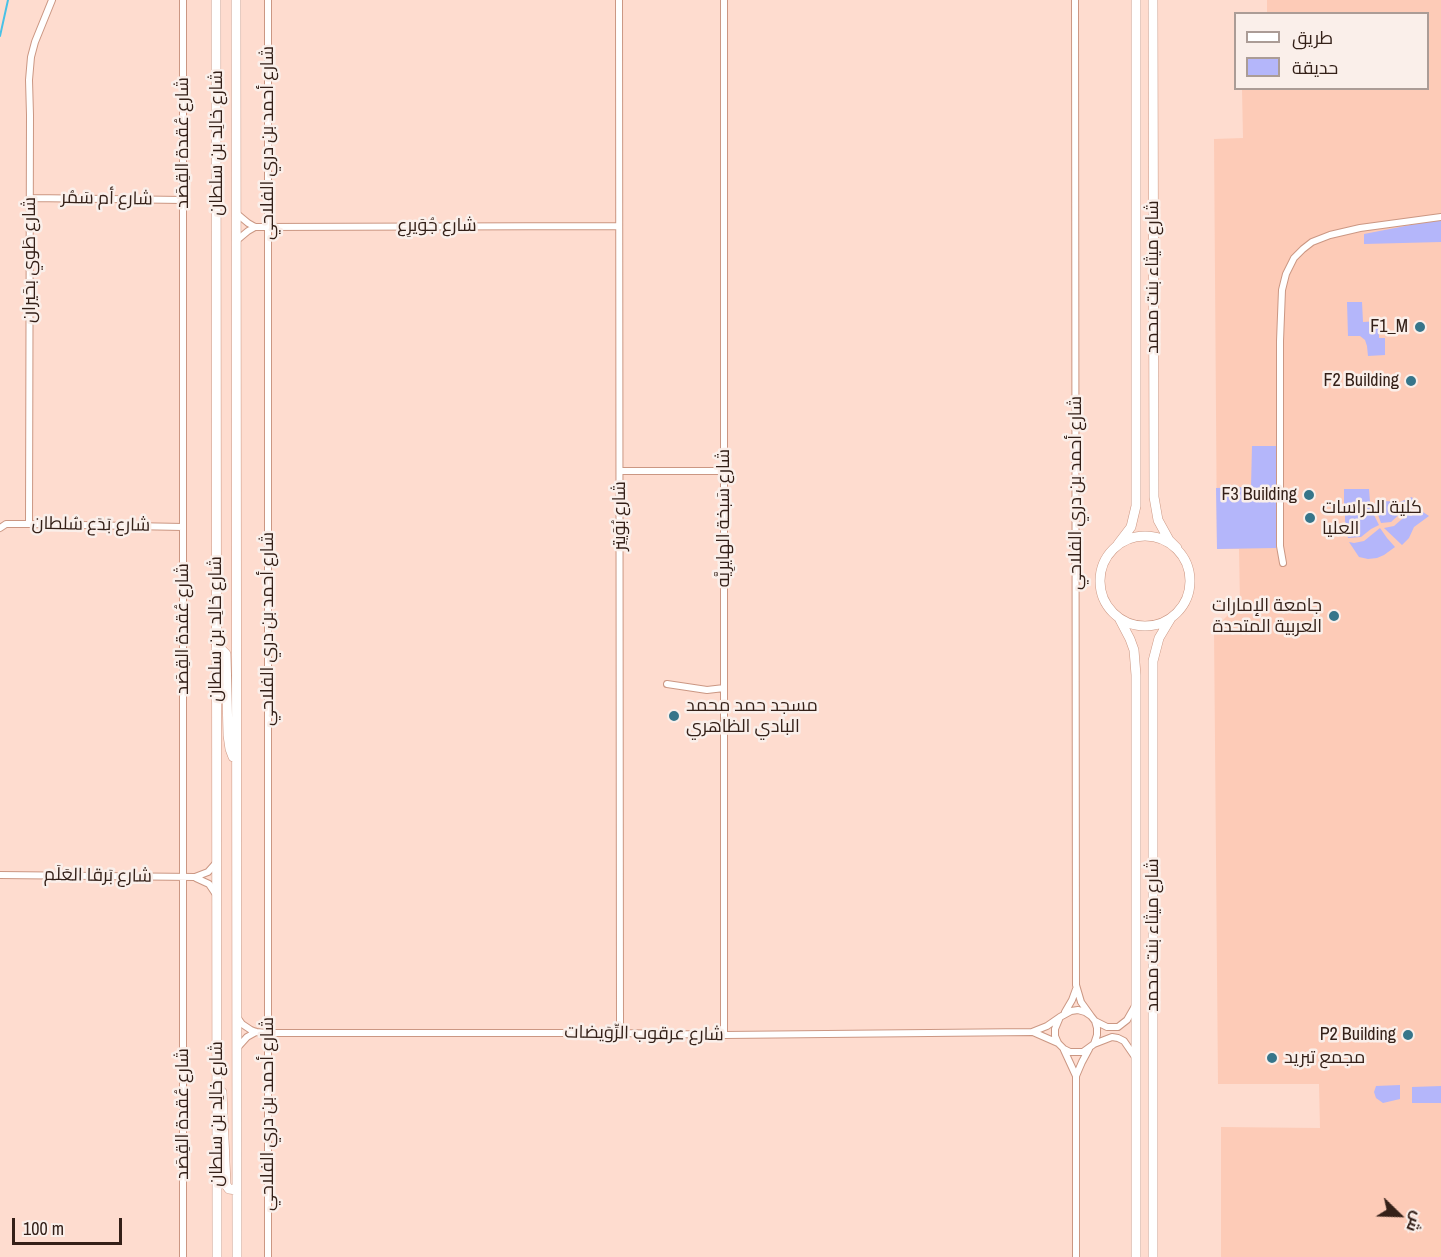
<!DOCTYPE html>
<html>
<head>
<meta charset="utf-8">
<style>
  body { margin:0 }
  #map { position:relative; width:1441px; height:1257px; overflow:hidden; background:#fedccf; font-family:"Archivo Narrow",Cairo,sans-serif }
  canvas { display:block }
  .legend { position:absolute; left:1234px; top:12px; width:195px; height:78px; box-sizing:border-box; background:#faefea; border:2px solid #ab9c96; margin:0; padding:8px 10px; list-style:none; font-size:18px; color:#342018 }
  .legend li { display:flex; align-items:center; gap:12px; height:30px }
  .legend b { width:30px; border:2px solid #ab9c96 }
  .north { position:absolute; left:1369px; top:1185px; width:60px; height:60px; -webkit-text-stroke:4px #faefea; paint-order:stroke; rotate:113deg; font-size:16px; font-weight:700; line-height:24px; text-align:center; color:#342018 }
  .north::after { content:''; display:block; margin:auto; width:21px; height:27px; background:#342018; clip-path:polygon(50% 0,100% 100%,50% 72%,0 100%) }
  .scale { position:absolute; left:12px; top:1218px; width:110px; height:27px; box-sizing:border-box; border:3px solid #342018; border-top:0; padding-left:8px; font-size:18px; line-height:21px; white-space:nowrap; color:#342018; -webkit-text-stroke:4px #faefea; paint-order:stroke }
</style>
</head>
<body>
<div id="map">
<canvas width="1441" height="1257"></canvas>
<ul class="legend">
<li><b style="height:8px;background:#fff"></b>طريق</li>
<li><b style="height:16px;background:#b4b6fa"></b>حديقة</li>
</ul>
<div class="north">ش</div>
<div class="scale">100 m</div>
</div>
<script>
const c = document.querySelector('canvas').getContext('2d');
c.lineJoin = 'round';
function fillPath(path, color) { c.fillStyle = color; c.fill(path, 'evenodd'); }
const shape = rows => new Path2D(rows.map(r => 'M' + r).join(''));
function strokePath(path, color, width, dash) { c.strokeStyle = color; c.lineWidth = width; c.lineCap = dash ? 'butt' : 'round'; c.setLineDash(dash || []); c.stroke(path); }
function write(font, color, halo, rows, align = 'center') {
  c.font = font + ' "Archivo Narrow",Cairo,sans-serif'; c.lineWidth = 5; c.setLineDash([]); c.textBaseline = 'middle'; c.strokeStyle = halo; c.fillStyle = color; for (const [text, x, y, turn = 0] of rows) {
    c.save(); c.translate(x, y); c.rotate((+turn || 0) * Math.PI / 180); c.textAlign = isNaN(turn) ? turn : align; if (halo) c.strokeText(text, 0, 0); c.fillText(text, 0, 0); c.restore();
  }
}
const built = shape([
  [1267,0,1441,0,1441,1257,1221,1257,1221,1127,1320,1128,1319,1084,1218,1084,1214,629,1240,603,1239,549,1217,549,1214,139,1243,138,1242,89,1428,88,1428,14,1267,13]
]);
const green = shape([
  [1431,221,1441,221,1441,242,1364,244,1364,234],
  [1347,302,1362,302,1363,322,1379,321,1379,338,1385,338,1385,355,1368,356,1367,346,1365,340,1360,336,1348,336],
  [1252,446,1276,446,1276,548,1217,549,1216,488,1251,487],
  [1344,489,1369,489,1370,502,1344,504],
  [1412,497,1417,507,1403,511,1391,522,1381,523,1374,504,1384,501,1400,502],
  [1371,505,1374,515,1379,525,1371,529,1361,537,1348,538,1345,521,1345,508],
  [1420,510,1429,516,1414,527,1409,538,1402,545,1384,528,1394,526,1409,513],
  [1380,528,1387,538,1395,547,1384,555,1377,558,1368,559,1359,557,1349,542,1354,543,1364,541],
  [1400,1085,1400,1099,1383,1103,1376,1098,1374,1092,1376,1086],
  [1441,1086,1441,1103,1412,1103,1412,1087]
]);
const stream = shape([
  [0,36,8,0]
]);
const minor = shape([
  [268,0,268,1257],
  [619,0,620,1033],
  [724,0,724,1035],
  [1075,0,1076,985,1081,1002,1091,1016],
  [30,198,183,200],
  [236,213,248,223,255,227,619,226],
  [236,241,248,231,255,227],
  [620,471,724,471],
  [29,524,30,115,29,80,31,57,35,42,52,0],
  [0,528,6,524,29,524,183,527],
  [1283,563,1280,546,1280,341,1282,290,1286,274,1294,258,1303,249,1312,242,1330,235,1360,228,1441,217],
  [667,684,707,690,724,688],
  [0,875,195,877,208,872,216,863],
  [196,878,209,884,215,893],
  [1065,1012,1072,1000,1076,989],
  [237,1017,242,1024,251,1030,256,1032,268,1033,620,1033,724,1035,1032,1032,1047,1026,1060,1017],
  [1095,1021,1107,1027,1118,1027,1127,1020,1135,1006],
  [1033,1032,1058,1043],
  [1094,1044,1097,1035,1097,1028,1095,1021,1091,1016,1085,1012,1078,1010,1071,1011,1060,1017,1055,1029,1055,1036,1058,1043,1064,1049,1070,1052,1083,1052,1094,1044,1112,1037,1118,1038,1124,1041,1135,1057],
  [238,1047,247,1037,256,1032],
  [1064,1050,1076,1076],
  [183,1257,183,0],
  [1076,1257,1076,1076,1082,1062,1089,1049]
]);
const secondary = shape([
  [1153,0,1154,497,1158,520,1169,540,1177,548],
  '1100 581a45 45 0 1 1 90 0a45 45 0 1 1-90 0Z',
  [1118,544,1131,527,1136,506,1136,0],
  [1119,618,1130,639,1134,650,1136,675,1136,1257],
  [1153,1257,1153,661,1159,638,1171,618]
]);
const primary = shape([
  [216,0,217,1257],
  [236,0,237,1257],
  [216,649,222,650,226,654,228,735,230,749,233,757],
  [222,1092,226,1185,229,1189,237,1190]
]);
const markers = [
  [1420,327,6,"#36758a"],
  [1411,381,6,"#36758a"],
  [1309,495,6,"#36758a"],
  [1310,518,6,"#36758a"],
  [1334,616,6,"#36758a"],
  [674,716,6,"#36758a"],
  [1408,1035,6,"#36758a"],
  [1272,1058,6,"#36758a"]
];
const streetNames = [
  ["شارع عُقدة القِصَد",183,143,-90],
  ["شارع خالِد بن سلطان",217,143,-90],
  ["شارع أحمد بن دري الفلاحي",268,143,-90],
  ["شارع أم سَمُر",107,199,1],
  ["شارع جُوَيرِع",437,226],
  ["شارع طَوي بحَيران",30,260,-90],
  ["شارع ميثاء بنت محمد",1153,277,-90],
  ["شارع أحمد بن دري الفلاحي",1076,493,-90],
  ["شارع بُوَيتِر",620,516,-90],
  ["شارع سَبخة الهايرِيَّه",724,518,-90],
  ["شارع بَدَع سُلطان",91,525,1],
  ["شارع عُقدة القِصَد",183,629,-90],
  ["شارع خالِد بن سلطان",216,629,-90],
  ["شارع أحمد بن دري الفلاحي",268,629,-90],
  ["شارع بَرقا العَلَم",98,876,1],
  ["شارع ميثاء بنت محمد",1153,935,-90],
  ["شارع عرقوب الرِّوَيضات",644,1034,1],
  ["شارع عُقدة القِصَد",183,1114,-90],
  ["شارع خالِد بن سلطان",217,1114,-90],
  ["شارع أحمد بن دري الفلاحي",268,1114,-90]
];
const poiNames = [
  ["F1_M",1408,327],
  ["F2 Building",1399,381],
  ["F3 Building",1297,495],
  ["كلية الدراسات",1322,508,"left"],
  ["العليا",1322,529,"left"],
  ["جامعة الإمارات",1322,606],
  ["العربية المتحدة",1322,627],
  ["مسجد حمد محمد",686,706,"left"],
  ["البادي الظاهري",686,727,"left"],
  ["P2 Building",1396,1035],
  ["مجمع تبريد",1284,1058,"left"]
];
fillPath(built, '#fdcbb7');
fillPath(green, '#b4b6fa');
strokePath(stream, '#49c1e6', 2);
strokePath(minor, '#cb9783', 8);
strokePath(secondary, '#cb9783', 10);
strokePath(primary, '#cb9783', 10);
strokePath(minor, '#fff', 6);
strokePath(secondary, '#fff', 9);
strokePath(primary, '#fff', 9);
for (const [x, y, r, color] of markers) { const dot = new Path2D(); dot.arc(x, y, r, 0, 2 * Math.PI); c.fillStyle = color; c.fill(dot); strokePath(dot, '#faefea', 2); }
write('18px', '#342018', '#faefea', streetNames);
write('18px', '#342018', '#faefea', poiNames, 'right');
</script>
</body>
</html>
